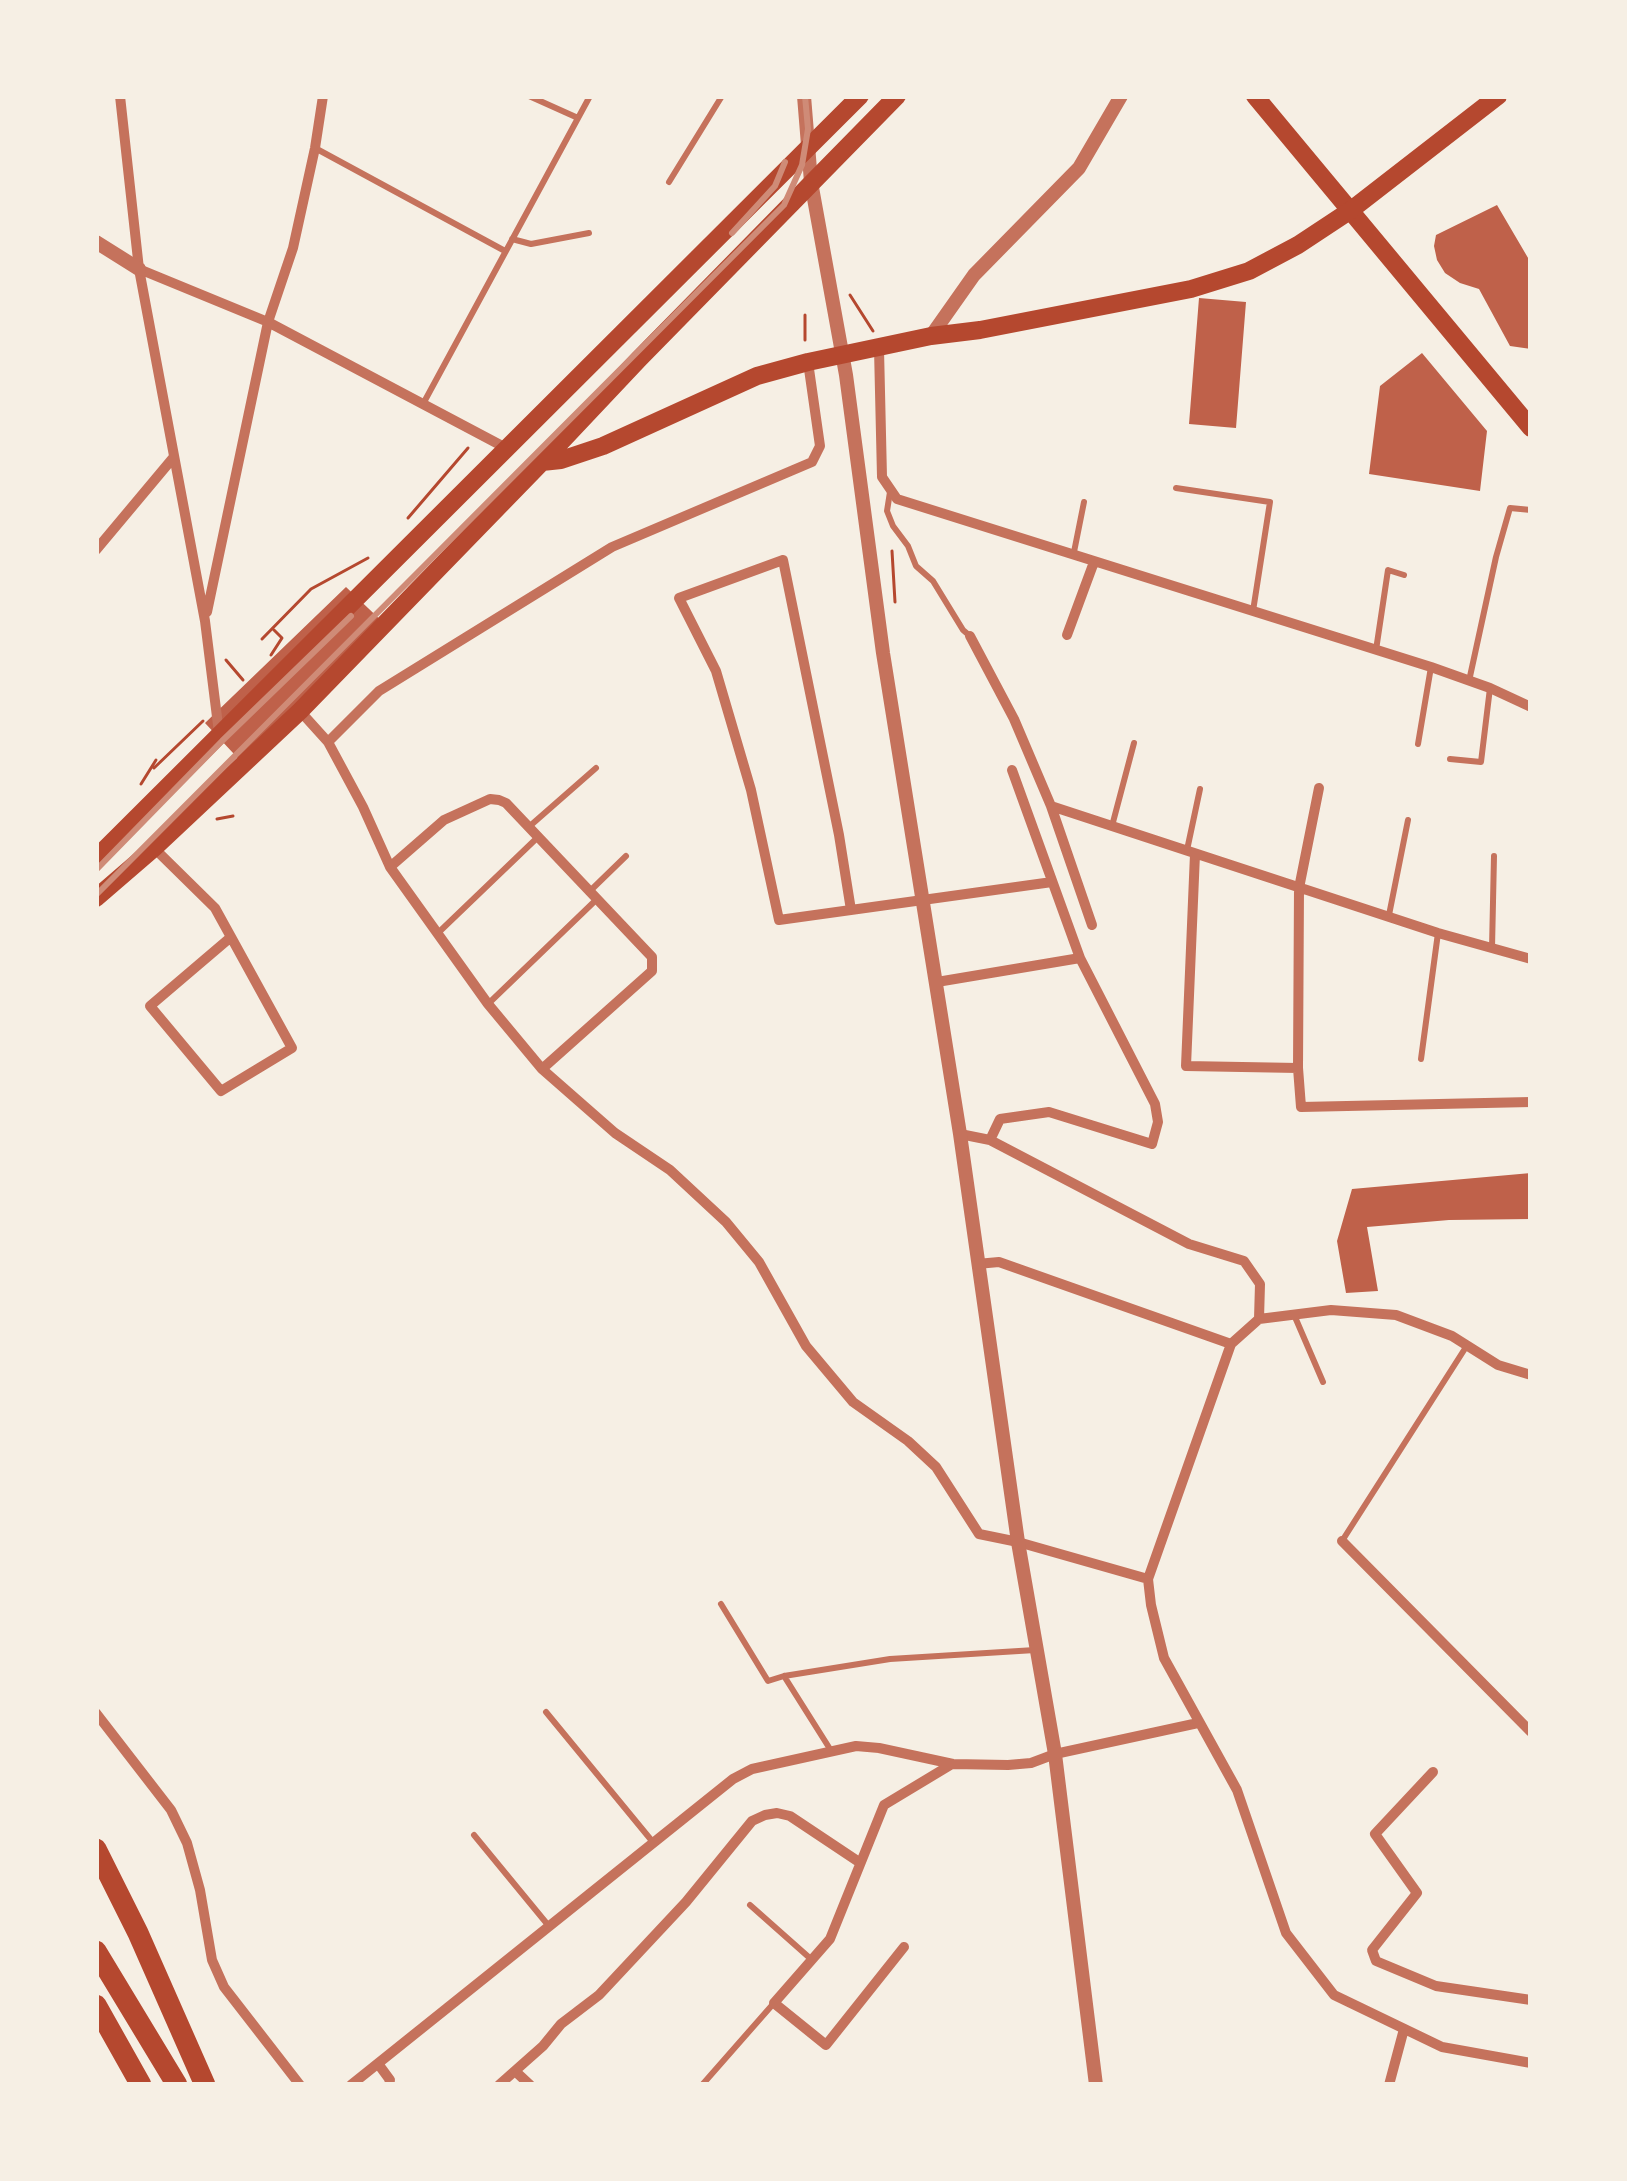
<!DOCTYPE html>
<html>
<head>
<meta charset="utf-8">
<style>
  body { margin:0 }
  #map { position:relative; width:1627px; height:2181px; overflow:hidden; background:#f6efe4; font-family:Figtree,sans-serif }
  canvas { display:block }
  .frame { position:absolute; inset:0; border:99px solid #f6efe4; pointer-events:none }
</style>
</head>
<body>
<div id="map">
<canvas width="1627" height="2181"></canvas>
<div class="frame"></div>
</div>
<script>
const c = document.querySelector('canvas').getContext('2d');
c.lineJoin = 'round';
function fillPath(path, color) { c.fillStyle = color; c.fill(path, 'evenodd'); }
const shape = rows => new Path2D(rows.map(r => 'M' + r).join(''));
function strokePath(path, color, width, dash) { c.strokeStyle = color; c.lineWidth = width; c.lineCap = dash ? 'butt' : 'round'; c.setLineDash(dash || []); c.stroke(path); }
const building = shape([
  [1497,205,1531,263,1531,349,1510,346,1479,289,1460,283,1445,273,1437,260,1434,246,1436,235],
  [1199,298,1246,302,1236,428,1189,424],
  [1422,353,1487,431,1480,491,1369,474,1380,386],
  [346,587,390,629,248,769,205,723],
  [1531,1173,1531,1219,1449,1220,1367,1227,1378,1291,1346,1293,1337,1241,1352,1189]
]);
const path = shape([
  [850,295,873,331],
  [805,315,805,340],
  [408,518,468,448],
  [892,551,895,602],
  [262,639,311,589,368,558],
  [271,655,282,638,274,630],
  [226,660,243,680],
  [154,768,203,721],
  [141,784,156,760],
  [217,819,233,816]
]);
const service = shape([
  [529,96,578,118],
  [315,148,505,251],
  [669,182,722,96],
  [512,239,531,244,589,233],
  [423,404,590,96],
  [1176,488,1270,502,1253,611],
  [890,492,887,511,893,526,908,546,916,566,933,581,963,630,970,636],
  [1074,552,1084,502],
  [1376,650,1388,570,1404,575],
  [1469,681,1496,557,1510,508,1531,510],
  [1418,744,1431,667],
  [1450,759,1481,762,1490,688],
  [531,825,596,768],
  [1112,826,1134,743],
  [1187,850,1200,789],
  [590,891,626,856],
  [1389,915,1408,820],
  [438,933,538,837],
  [1492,948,1494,856],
  [488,1004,597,899],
  [1421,1059,1438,933],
  [1295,1317,1323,1382],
  [1342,1541,1466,1347],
  [721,1604,768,1681,784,1676,890,1659,1035,1650],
  [784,1676,830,1749],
  [546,1712,652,1841],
  [474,1835,548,1925],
  [750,1905,812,1960],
  [702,2085,774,2003]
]);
const minor = shape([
  [120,96,139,269,205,621,219,733],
  [139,269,268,322,506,448],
  [879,349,882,477,897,499,1431,667,1490,688,1531,707],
  [96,550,173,458],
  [207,612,268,322,293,248,315,148,323,96],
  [1067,635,1094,562],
  [970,636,1014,719,1051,806,1092,925],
  [300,711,328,742,363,807,390,867,488,1004,542,1069,615,1133,670,1170,726,1222,759,1262,806,1346,853,1402,908,1441,936,1467,979,1534,1018,1542,1148,1579],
  [328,742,379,691,612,547,812,462,820,446,808,362],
  [1319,788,1299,888,1298,1068,1301,1107,1531,1102],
  [1051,806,1438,933,1531,959],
  [154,848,215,908,231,937,292,1048,221,1091,150,1006,231,937],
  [1195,854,1186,1066,1298,1068],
  [390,867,444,820,490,799,499,800,506,803,652,957,652,971,542,1069],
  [851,910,839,835,783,560,679,598,716,671,751,790,779,920,1052,882],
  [937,982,1080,958],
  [960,1134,990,1140,1189,1244,1244,1261,1260,1284,1259,1319],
  [990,1140,1000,1119,1049,1112,1152,1144,1158,1122,1155,1104,1080,958,1012,770],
  [977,1264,999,1262,1231,1344],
  [1531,1375,1498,1365,1452,1336,1396,1315,1331,1310,1259,1319,1231,1344,1148,1579,1151,1605,1164,1658,1237,1790,1286,1933,1334,1995,1442,2047,1531,2063],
  [1342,1541,1531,1732],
  [96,1713,171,1810,187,1843,200,1890,212,1960,224,1987,300,2085],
  [1433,1772,1375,1834,1417,1893,1372,1950,1376,1961,1436,1986,1531,2000],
  [904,1947,826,2045,774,2003,830,1939,884,1805,952,1764],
  [379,2065,390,2080,389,2085],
  [515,2071,530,2085],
  [351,2085,733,1779,752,1769,856,1746,879,1748,953,1764,1008,1765,1031,1763,1055,1754,1198,1723],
  [499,2085,543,2046,561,2024,599,1995,686,1902,752,1821,765,1815,777,1813,790,1816,859,1862],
  [1389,2085,1404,2029]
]);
const tertiary = shape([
  [804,96,811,182,846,375,883,653,960,1134,1018,1542,1055,1754,1096,2085],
  [96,242,139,269],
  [931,336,974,275,1079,168,1121,96]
]);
const primary = shape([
  [1255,96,1531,428]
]);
const trunk = shape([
  [542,462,561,460,603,446,757,376,808,362,931,336,980,330,1191,289,1249,271,1298,245,1351,210,1498,96],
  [96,858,860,96],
  [96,898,154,848,300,711,542,462,639,359,897,96]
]);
const motorway = shape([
  [96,1849,138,1933,205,2085],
  [96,1951,177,2085],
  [96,2005,141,2085]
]);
const rail = shape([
  [732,233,775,186,785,162],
  [96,870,222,741,351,616],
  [96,895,784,205,802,165,808,129,805,96]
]);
fillPath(building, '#bf614a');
strokePath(path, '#b5482f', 3);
strokePath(service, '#c5725c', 6);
strokePath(minor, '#c5725c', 10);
strokePath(tertiary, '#c5725c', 14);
strokePath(primary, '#b5482f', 18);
strokePath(trunk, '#b5482f', 18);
strokePath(motorway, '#b5482f', 21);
strokePath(rail, '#cf8b77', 6);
</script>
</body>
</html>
